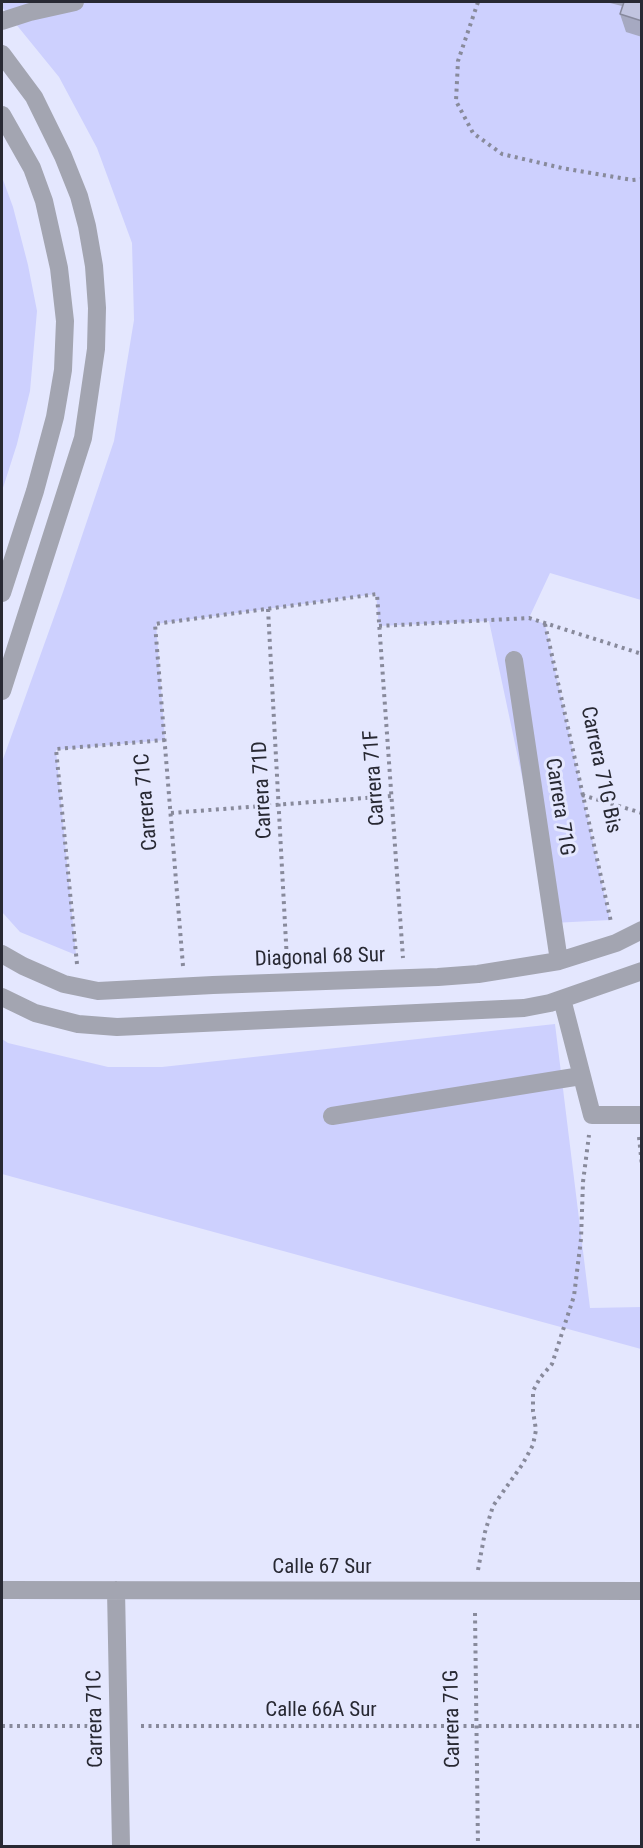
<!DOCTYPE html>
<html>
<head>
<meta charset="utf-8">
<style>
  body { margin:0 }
  #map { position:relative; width:643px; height:1848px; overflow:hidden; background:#e4e7fe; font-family:"Roboto Condensed",sans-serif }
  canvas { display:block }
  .frame { position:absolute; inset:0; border:3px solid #282933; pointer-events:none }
</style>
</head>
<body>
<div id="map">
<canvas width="643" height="1848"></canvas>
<div class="frame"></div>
</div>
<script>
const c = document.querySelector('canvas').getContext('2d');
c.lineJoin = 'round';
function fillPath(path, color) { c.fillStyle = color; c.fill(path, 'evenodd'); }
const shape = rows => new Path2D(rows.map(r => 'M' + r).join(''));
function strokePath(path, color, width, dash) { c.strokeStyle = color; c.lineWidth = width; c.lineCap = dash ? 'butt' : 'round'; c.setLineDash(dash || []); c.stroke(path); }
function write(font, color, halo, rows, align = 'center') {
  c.font = font + ' "Roboto Condensed",sans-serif'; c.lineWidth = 6; c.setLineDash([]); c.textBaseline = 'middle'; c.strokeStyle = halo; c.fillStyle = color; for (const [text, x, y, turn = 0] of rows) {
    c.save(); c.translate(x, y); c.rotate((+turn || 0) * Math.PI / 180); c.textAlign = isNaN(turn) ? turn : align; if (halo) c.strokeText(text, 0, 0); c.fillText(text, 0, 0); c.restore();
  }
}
const green = shape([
  [2,2,641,2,641,600,550,573,529,618,545,624,610,920,553,923,489,621,379,626,376,594,156,624,165,740,56,750,76,955,20,932,2,912,2,762,63,592,114,441,134,320,132,243,97,148,59,77,2,7],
  [2,177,13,207,28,265,37,311,30,391,17,444,2,491],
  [555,1024,590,1308,641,1307,641,1349,2,1174,2,1039,8,1043,108,1067,162,1067]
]);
const path = shape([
  [478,2,458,61,456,101,473,133,502,154,562,168,632,180,642,179],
  [268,609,287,961],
  [545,624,611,922],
  [379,626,529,618,642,654],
  [582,795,642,813],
  [171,813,391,796],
  [77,964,56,749,165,740],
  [183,966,155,624,377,594,403,958],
  [639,1137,642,1166],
  [478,1570,485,1532,493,1506,522,1465,533,1445,536,1430,533,1411,533,1391,540,1378,552,1364,574,1296,581,1239,583,1182,589,1135],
  [475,1613,478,1846],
  [2,1726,98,1726],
  [141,1726,642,1726]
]);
const minor = shape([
  [2,21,30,12,75,2],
  [2,54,34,97,63,156,79,196,87,226,94,266,97,308,96,349,83,438,2,691],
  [2,115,32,168,44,201,59,268,65,321,63,370,55,417,35,491,2,593],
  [514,660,559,961],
  [2,954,23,966,64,984,98,991,213,985,438,977,478,974,559,961,616,943,642,930],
  [2,997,35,1013,78,1024,117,1027,524,1008,550,1003,642,971],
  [562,999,592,1115,642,1115],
  [332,1116,581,1076],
  [2,1590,642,1591],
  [116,1590,121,1846]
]);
const wall = shape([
  [606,2,642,2,642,37,626,32,620,14,622,6]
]);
const building = shape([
  [624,2,642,2,642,21,620,14,624,2]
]);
const streetNames = [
  ["Carrera 71G Bis",600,770,78],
  ["Carrera 71F",375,778,-94],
  ["Carrera 71D",263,790,-93],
  ["Carrera 71C",147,802,-95],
  ["Carrera 71G",559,807,81],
  ["Diagonal 68 Sur",320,958,-2],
  ["Calle 67 Sur",322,1568],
  ["Calle 66A Sur",321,1711],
  ["Carrera 71C",96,1719,-91],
  ["Carrera 71G",453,1719,-91]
];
fillPath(green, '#cdd0fe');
strokePath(path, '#888a9b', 4, [3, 4.5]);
strokePath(minor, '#a3a5b1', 18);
fillPath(wall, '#a6a9c1');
fillPath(building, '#c1c4e0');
strokePath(building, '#87899d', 1.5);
write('21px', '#282933', '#e4e7fe', streetNames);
</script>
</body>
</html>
